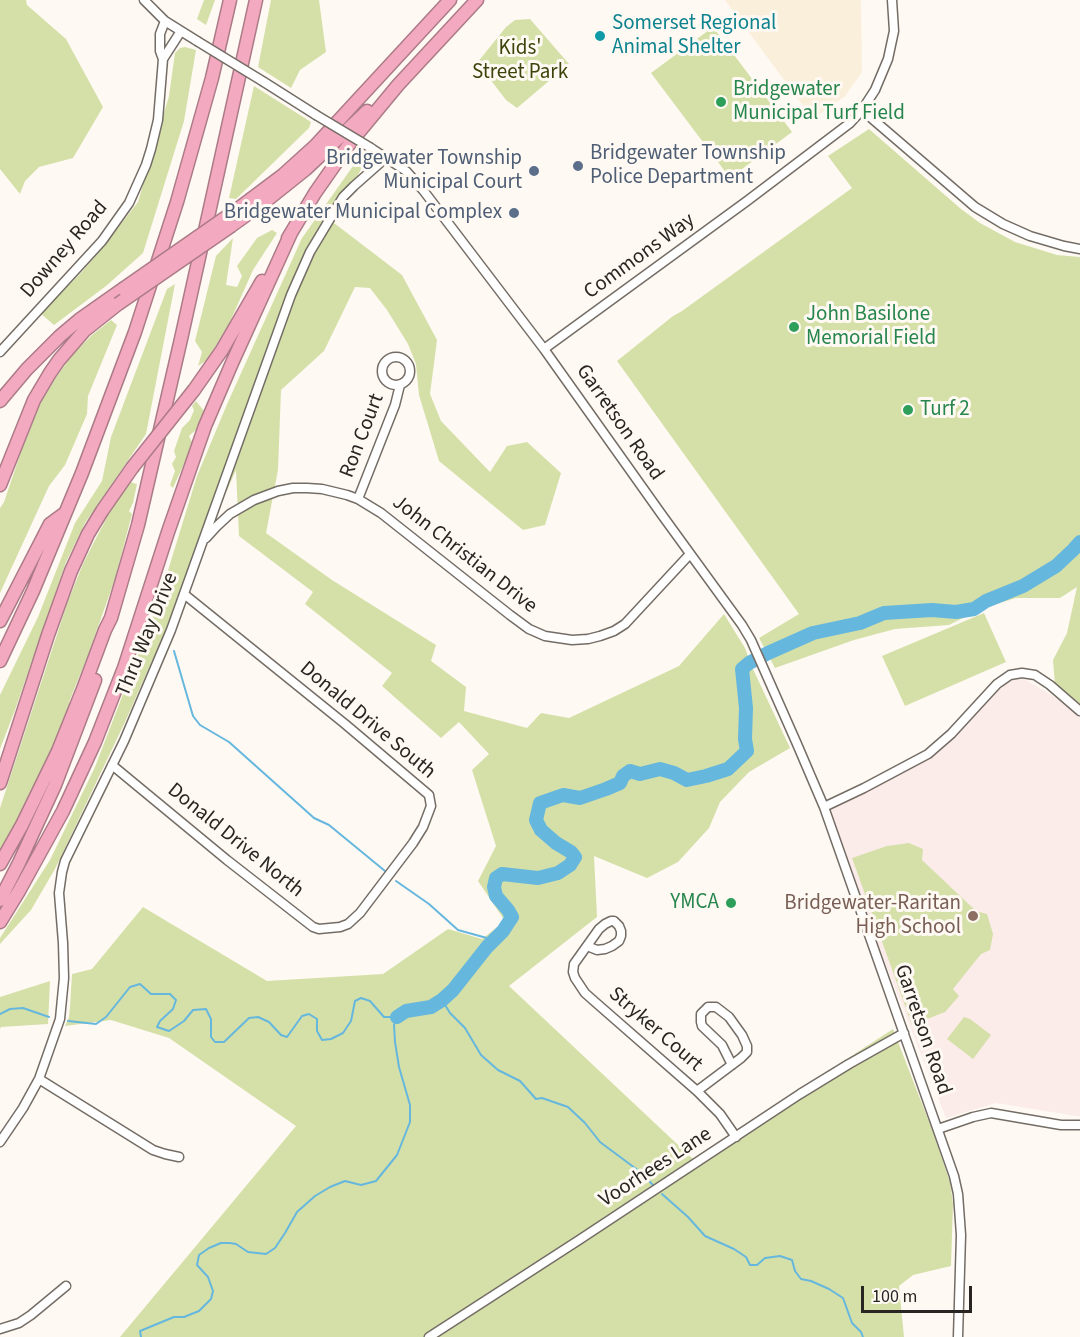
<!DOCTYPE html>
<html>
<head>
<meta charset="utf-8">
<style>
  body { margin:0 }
  #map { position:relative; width:1080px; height:1337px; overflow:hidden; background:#fff9f3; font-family:"Source Sans 3",sans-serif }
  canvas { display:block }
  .scale { position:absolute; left:861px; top:1286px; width:111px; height:27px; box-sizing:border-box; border:3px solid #282522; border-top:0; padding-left:8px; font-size:18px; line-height:21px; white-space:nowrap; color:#282522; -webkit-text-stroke:4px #fff9f3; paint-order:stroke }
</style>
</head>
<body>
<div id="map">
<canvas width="1080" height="1337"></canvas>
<div class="scale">100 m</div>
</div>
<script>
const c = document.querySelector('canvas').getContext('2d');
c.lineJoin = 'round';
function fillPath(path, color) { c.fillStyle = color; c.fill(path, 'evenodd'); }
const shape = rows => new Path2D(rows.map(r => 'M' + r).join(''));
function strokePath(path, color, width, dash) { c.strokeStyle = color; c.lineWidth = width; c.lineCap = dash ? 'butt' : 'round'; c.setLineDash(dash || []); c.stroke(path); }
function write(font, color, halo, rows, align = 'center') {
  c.font = font + ' "Source Sans 3",sans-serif'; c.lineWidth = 6; c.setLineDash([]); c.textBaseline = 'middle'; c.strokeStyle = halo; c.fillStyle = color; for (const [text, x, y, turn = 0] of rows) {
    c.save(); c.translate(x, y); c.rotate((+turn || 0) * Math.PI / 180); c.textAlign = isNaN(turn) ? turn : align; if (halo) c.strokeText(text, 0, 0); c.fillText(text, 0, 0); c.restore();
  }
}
const industrial = shape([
  [725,0,861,0,862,72,845,96,813,119]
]);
const education = shape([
  [1016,674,1080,712,1080,1116,1076,1116,996,1103,946,1118,824,807,945,741]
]);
const green = shape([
  [0,0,26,0,27,5,66,39,103,107,73,158,39,167,25,181,20,194,0,169],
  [204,0,215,0,206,25,197,19],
  [271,0,319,0,326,52,300,70,291,88,258,67],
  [530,19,569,64,517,108,506,100,486,74,473,68,506,27,515,20],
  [713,27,792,132,730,178,651,73],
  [185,47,196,50,184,121,143,253,106,286,54,325,40,313,80,274,103,247,138,202,169,96,175,53,180,48],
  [254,86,311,122,309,128,236,199,229,198],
  [869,129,961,209,980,223,1015,242,1057,255,1080,257,1080,704,1055,685,1053,660,1067,633,1077,587,1060,598,1016,598,981,609,949,625,895,629,854,640,775,668,759,638,799,614,617,361,673,316,682,311,852,188,828,156],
  [367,157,334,223,402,275,437,340,430,394,441,421,490,472,507,446,527,442,561,473,545,525,523,530,439,461,419,395,416,364,408,344,387,310,370,288,355,287,324,351,281,390,278,470,266,533,332,580,436,645,431,661,466,687,464,711,527,728,541,713,569,718,679,666,724,614,745,648,753,669,790,748,749,772,720,802,709,828,678,862,647,878,594,856,597,917,509,986,693,1159,893,1029,931,1127,950,1182,953,1204,951,1266,913,1275,899,1286,904,1337,120,1337,296,1126,169,1038,111,1020,65,1026,69,1017,70,1007,72,974,92,969,143,907,267,981,383,974,448,929,482,939,505,921,478,881,496,846,472,770,489,754,459,722,441,738,382,686,392,673,305,604,313,592,239,536,236,470,125,722,55,869,31,910,0,944,0,938,50,860,95,767,158,603,197,476,228,402,302,238,358,159],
  [272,230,277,233,253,270,229,324,207,360,198,366,202,352,195,341,216,256,233,238,226,285,237,287,242,276,237,266,257,238],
  [175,284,146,434,85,523,66,562,15,710,0,749,0,695,38,617,75,523,102,481,111,437,167,289],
  [111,320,117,325,88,396,87,414,65,465,49,486,0,593,0,508,4,502,22,449,41,402,57,376,73,354,92,335],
  [196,401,204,411,198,428,189,436,193,444,173,488,170,485,175,471,172,464,176,457,174,451,182,428,190,420,194,410,192,406],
  [130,482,137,484,133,503,129,511,132,514,115,579,88,655,69,702,71,704,57,739,38,779,0,852,0,808,68,601,83,564,93,544,113,506],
  [984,613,1006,662,905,706,882,656],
  [909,843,923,849,922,860,976,911,987,914,993,934,990,950,981,954,953,989,959,996,945,1012,912,1025,852,858,887,846],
  [50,981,48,1024,1,1027,0,1029,0,997],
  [964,1017,970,1019,991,1035,973,1059,947,1039]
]);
const stream = shape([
  [174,651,193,716,200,725,229,742,314,818,329,825,385,871],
  [396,881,429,904,458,930,494,940],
  [442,1000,450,1013,465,1028,481,1055,498,1070,520,1081,536,1099,542,1098,568,1107,585,1123,600,1142,639,1171,653,1185],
  [0,1014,10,1009,23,1008,49,1017],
  [68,1021,96,1024,106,1017,130,987,140,984,151,994,170,994,176,1000,173,1009,160,1021,157,1027,169,1031,184,1021,193,1010,206,1009,211,1019,211,1037,215,1042,224,1042,249,1018,258,1017,269,1022,281,1035,287,1037,302,1016,309,1014,317,1019,317,1031,322,1040,331,1039,343,1033,351,1021,355,1001,361,998,370,1001,384,1017,397,1017,394,1025,395,1042,399,1067,410,1105,410,1122,397,1155,376,1181,361,1185,345,1181,330,1187,315,1196,297,1212,285,1233,275,1248,266,1254,248,1252,236,1244,230,1243,221,1243,209,1248,199,1255,197,1265,208,1277,213,1291,211,1299,199,1311,184,1317,174,1317,140,1331,141,1337],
  [662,1194,688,1217,705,1236,734,1249,746,1257,750,1265,757,1265,765,1258,780,1256,792,1260,795,1271,801,1279,811,1281,829,1289,843,1298,852,1323,861,1332,863,1337]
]);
const river = shape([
  [397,1017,406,1011,431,1007,442,1000,453,990,487,947,503,931,512,917,508,910,496,896,494,887,496,878,502,874,538,878,558,873,570,865,575,857,571,852,556,843,541,830,536,820,540,803,563,795,580,798,606,789,620,783,623,776,630,771,640,774,660,769,674,773,687,780,706,776,728,769,747,751,745,739,746,708,742,669,749,663,768,653,813,633,860,623,884,613,932,610,956,612,974,609,986,601,1023,586,1056,566,1073,550,1080,542]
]);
const minor = shape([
  [144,0,165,21,197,41],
  [163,59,181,31],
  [264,82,316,115],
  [862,110,975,207,1003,224,1030,236,1064,246,1080,249],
  [371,148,406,171,423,190,544,349,662,515,742,625,751,640,797,744,824,807,954,1176,958,1194,961,1235,958,1337],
  [544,349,747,201,850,123,862,110,875,90,888,59,894,31,892,0],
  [0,352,102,241,129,203,146,165,151,149,158,120,163,59,160,51,160,34,165,21],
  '382 371a14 14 0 1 1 28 0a14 14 0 1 1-28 0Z',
  [358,499,395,405,400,385],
  [206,538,216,527,230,514,254,500,278,491,293,488,307,488,322,489,347,495,358,499,381,513,510,615,529,629,545,636,572,640,588,639,600,636,614,631,625,624,690,554],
  [112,765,227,860,313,927,319,929,340,927,348,924,360,913,413,843,423,827,431,806,429,795,345,724,184,594],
  [824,807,864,788,928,754,951,734,997,684,1010,675,1022,673,1035,675,1050,685,1080,711],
  [587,946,597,950,605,949,612,946,619,941,621,936,621,931,619,926,614,921,611,921,605,924,599,929,574,964,573,972,575,978,585,993,594,1001,697,1091,720,1114,736,1137],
  [39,1079,153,1150,165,1154,179,1157],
  [697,1091,741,1058,747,1052,747,1046,742,1035,729,1017,716,1007,708,1007,701,1014,701,1022,702,1026,722,1045,732,1065],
  [938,1129,973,1117,991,1113,1061,1125,1080,1125],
  [0,1142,23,1108,39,1079,60,1019,64,978,63,943,59,893,62,872,65,861,124,741,171,630,291,295,310,252,343,197,354,186,380,163,385,157],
  [0,1329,19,1323,31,1315,66,1286],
  [429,1337,579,1240,800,1094,849,1064,904,1033]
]);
const highway = shape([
  [235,211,283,175,315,146,450,0],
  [231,226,266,201,306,169,367,111],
  [288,238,315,193,350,143,398,85,477,0],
  [194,390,222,350,262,281],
  [0,401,27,369,60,336,79,320,123,289],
  [0,485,34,400,50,373,59,360,84,331,118,304],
  [0,621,50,524,65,513],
  [0,661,33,591,82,473,135,332,177,202,212,78,230,0],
  [0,783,48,635,71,571,88,534,102,511,132,468],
  [0,864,22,825,58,751,83,689,105,630,111,618,138,525,181,339,256,0],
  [0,900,19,863,55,785,95,680],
  [0,922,19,891,63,811,95,742,124,668,168,532,205,426,232,363,291,233]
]);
const minorBridge = shape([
  [197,41,264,82],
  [316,115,371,148]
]);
const highwayBridge = shape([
  [123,289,235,211],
  [118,304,231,226],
  [132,468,194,390]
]);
const markers = [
  [600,36,6,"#0f9aa8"],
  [721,102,6,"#2e9e5b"],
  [578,166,6,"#5c6f8a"],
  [534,171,6,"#5c6f8a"],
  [514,213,6,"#5c6f8a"],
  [794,327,6,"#2e9e5b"],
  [908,410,6,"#2e9e5b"],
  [731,903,6,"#2e9e5b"],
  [973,916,6,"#8d6e63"]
];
const cultureNames = [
  ["Somerset Regional",612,24],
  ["Animal Shelter",612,48]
];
const parkNames = [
  ["Kids'",520,49],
  ["Street Park",520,73]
];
const leisureNames = [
  ["Bridgewater",733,90],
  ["Municipal Turf Field",733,114],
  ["John Basilone",806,315],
  ["Memorial Field",806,339],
  ["Turf 2",920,410],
  ["YMCA",719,903,"right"]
];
const serviceNames = [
  ["Bridgewater Township",590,154,"left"],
  ["Police Department",590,178,"left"],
  ["Bridgewater Township",522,159],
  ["Municipal Court",522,183],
  ["Bridgewater Municipal Complex",502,213]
];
const streetNames = [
  ["Downey Road",65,250,-49],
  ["Commons Way",640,257,-36],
  ["Garretson Road",619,423,55],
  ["Ron Court",363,436,-69],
  ["John Christian Drive",464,555,38],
  ["Thru Way Drive",148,635,-68],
  ["Donald Drive South",367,721,40],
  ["Donald Drive North",235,841,39],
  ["Stryker Court",655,1030,41],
  ["Garretson Road",922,1030,71],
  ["Voorhees Lane",656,1168,-33]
];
const educationNames = [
  ["Bridgewater-Raritan",961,904],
  ["High School",961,928]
];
fillPath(industrial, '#faefda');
fillPath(education, '#fcece9');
fillPath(green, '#d5e0a8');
strokePath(stream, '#66b7de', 2);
strokePath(river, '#66b7de', 14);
strokePath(minor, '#746d66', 11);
strokePath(highway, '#ac7b88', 15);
strokePath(minor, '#fff', 8);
strokePath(highway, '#f3a9bf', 12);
strokePath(minorBridge, '#746d66', 11, []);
strokePath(highwayBridge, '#ac7b88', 15, []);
strokePath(minorBridge, '#fff', 8);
strokePath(highwayBridge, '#f3a9bf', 12);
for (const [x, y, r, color] of markers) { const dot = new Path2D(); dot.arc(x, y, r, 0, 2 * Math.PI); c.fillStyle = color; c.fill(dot); strokePath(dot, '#fff9f3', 2); }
write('21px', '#0d838f', '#fff9f3', cultureNames, 'left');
write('21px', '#3c440c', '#fff9f3', parkNames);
write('21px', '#27864d', '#fff9f3', leisureNames, 'left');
write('21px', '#4e5e75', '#fff9f3', serviceNames, 'right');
write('21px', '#282522', '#fff9f3', streetNames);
write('21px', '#785e54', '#fff9f3', educationNames, 'right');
</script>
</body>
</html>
